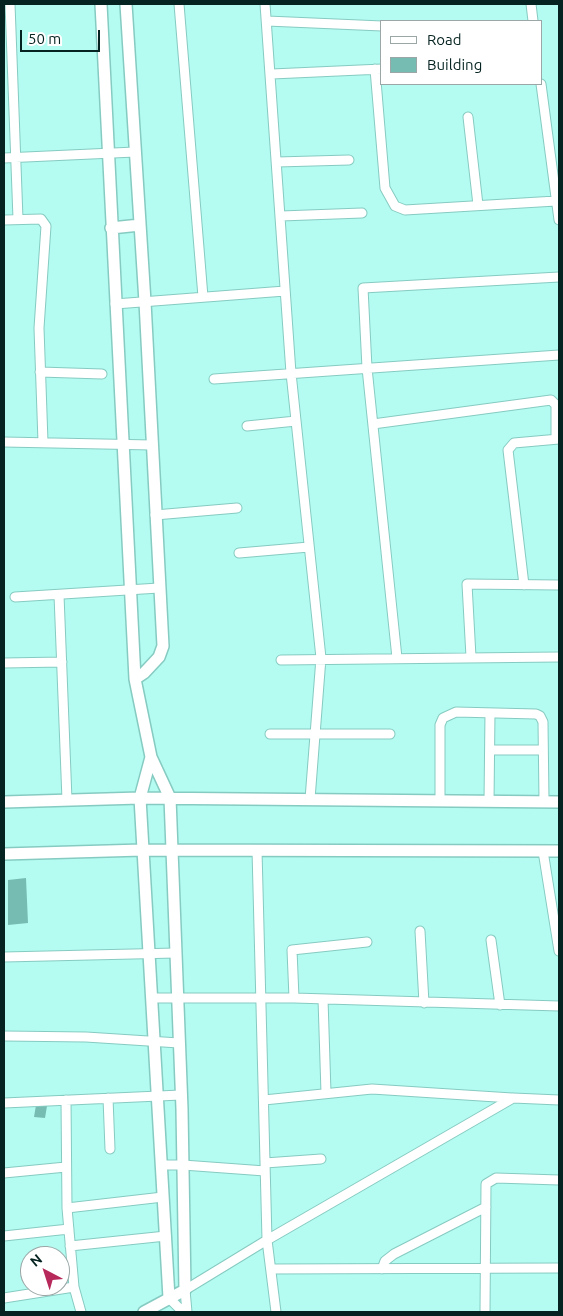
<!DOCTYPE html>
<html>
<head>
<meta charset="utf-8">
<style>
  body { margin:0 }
  #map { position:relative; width:563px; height:1316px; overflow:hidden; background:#b4fbf1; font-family:Ubuntu,sans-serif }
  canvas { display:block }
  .frame { position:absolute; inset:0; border:5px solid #052320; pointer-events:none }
  .legend { position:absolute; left:380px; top:20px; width:162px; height:65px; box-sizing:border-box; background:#fff; border:1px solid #9ba7a6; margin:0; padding:6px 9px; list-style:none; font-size:15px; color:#052320 }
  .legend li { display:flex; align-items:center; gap:10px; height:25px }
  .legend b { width:25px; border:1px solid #9ba7a6 }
  .north { position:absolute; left:20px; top:1246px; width:50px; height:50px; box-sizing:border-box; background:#fff; border:1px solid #9ba7a6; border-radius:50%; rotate:320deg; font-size:14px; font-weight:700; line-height:20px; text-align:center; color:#052320 }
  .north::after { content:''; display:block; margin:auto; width:18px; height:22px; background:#b7295a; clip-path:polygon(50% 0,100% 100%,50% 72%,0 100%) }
  .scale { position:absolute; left:20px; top:30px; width:80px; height:22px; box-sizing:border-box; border:2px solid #052320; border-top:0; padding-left:6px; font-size:15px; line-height:18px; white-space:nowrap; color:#052320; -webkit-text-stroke:4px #fff; paint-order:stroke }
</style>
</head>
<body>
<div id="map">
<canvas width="563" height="1316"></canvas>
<div class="frame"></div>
<ul class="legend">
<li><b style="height:6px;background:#fff"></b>Road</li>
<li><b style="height:14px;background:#77bcb3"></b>Building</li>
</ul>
<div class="north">N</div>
<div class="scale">50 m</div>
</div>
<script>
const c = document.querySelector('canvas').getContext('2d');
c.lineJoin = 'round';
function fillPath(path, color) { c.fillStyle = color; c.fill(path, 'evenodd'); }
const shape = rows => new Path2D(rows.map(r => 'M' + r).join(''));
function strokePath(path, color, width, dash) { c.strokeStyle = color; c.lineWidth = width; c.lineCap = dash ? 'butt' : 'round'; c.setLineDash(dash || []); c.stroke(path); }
const building = shape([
  [26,878,28,923,8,925,8,880],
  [36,1105,47,1106,45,1118,34,1117]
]);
const minor = shape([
  [10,4,18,219],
  [179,4,203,297],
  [265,4,291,373,321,658,310,799],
  [531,4,533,21],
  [267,21,382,26],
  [375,69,385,188,395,206,405,210,556,201],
  [272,74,382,69],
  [541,84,559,220],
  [468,117,478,205],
  [4,158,135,152],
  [277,162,349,160],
  [281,216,362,213],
  [4,220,41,219,46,226,39,328,43,442],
  [115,304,285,291],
  [40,372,102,374],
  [214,379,559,355],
  [373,424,551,400,556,405,556,439],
  [247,426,296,421],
  [4,442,152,445],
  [155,515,237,508],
  [239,553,309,547],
  [524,585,508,450,514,443,559,439],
  [59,595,67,800],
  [15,597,159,588],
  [471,657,467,584,559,585],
  [397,658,367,368,363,288,559,277],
  [281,660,559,657],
  [4,663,62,662],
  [270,734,390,734],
  [490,750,543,750],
  [440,801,440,725,443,718,456,712,536,714,540,716,543,722,544,801],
  [489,801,490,713],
  [257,850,267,1240,276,1312],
  [543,851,559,951],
  [420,931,424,1003],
  [491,940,500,1005],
  [4,957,176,953],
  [153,998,294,998,559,1006],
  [294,998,292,950,367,942],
  [323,999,326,1093],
  [4,1036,86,1037,179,1043],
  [108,1098,110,1149],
  [66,1100,67,1208],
  [264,1100,372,1089,512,1098],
  [4,1103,181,1095],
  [265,1163,321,1159],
  [161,1165,183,1165,265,1171],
  [4,1173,66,1167],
  [4,1236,69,1229],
  [70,1246,166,1236],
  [271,1269,559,1268],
  [382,1269,385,1261,394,1254,486,1207],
  [4,1298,74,1287],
  [169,1298,183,1312],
  [81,1312,74,1287,67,1208,163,1197],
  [187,1312,185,1290,267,1240,513,1098,559,1100],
  [485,1312,486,1184,496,1178,559,1180]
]);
const tertiary = shape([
  [101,4,135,679,151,757,170,798,182,1109,185,1290,144,1312],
  [126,4,145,302,163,646,159,657,144,673,135,679],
  [111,228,140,225],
  [151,757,140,798,169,1298],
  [4,802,140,798,559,802],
  [4,854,142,850,559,851]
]);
fillPath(building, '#77bcb3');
strokePath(minor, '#86cbc2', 11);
strokePath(tertiary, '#86cbc2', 14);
strokePath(minor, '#fff', 9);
strokePath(tertiary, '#fff', 11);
</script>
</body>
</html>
